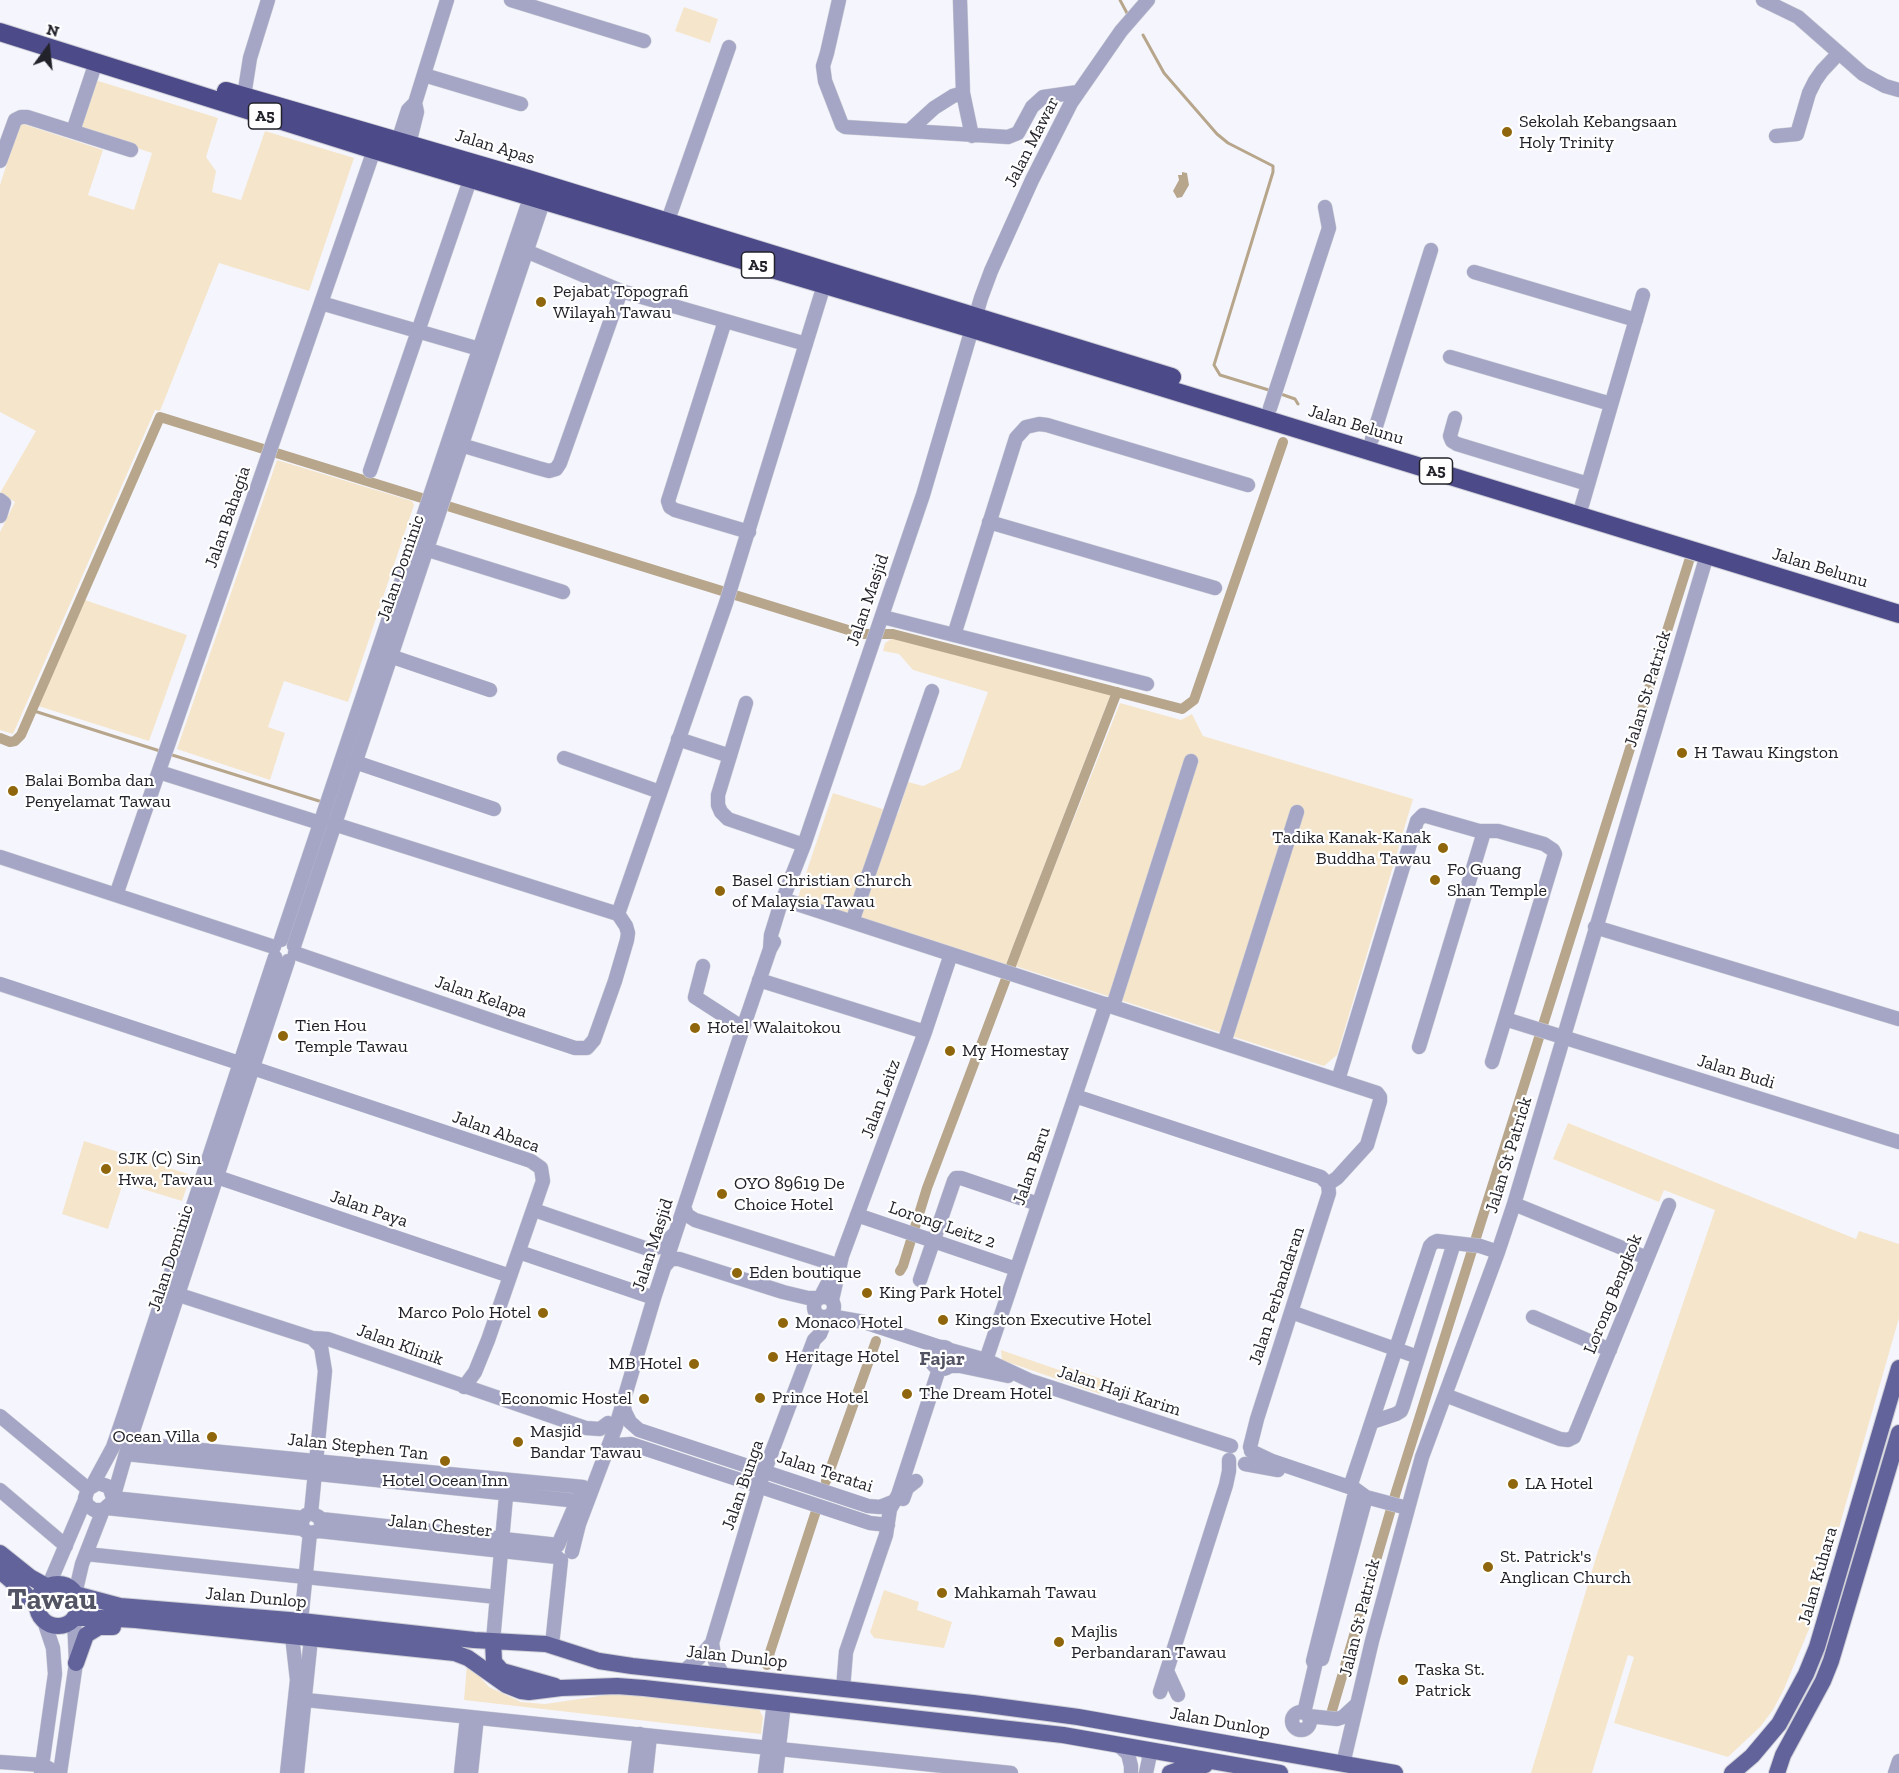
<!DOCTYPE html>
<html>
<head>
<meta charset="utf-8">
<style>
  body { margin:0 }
  #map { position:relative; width:1899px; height:1773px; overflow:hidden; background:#f5f6fd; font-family:"Zilla Slab",serif }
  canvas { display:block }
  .north { position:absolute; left:18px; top:18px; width:60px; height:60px; -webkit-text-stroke:4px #fff; paint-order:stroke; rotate:15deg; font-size:16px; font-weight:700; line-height:24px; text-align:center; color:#22232a }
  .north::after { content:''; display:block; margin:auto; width:21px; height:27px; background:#22232a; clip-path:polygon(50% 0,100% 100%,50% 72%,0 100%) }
</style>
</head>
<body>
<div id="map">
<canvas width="1899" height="1773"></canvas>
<div class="north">N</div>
</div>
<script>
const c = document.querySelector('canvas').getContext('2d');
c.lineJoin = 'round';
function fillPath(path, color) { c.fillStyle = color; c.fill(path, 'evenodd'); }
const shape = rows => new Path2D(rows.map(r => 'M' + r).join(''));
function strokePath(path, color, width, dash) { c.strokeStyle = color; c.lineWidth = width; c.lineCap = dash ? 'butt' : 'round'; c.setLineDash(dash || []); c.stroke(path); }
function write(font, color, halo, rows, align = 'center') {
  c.font = font + ' "Zilla Slab",serif'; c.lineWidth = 4.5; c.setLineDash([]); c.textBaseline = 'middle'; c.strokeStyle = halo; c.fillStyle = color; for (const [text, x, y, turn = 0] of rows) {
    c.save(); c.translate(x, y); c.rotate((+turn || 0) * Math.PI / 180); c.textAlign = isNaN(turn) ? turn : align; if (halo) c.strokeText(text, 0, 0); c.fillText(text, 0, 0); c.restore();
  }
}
const green = shape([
  [684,7,718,19,710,43,675,31],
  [95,80,218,118,206,157,216,171,212,192,241,200,265,131,354,158,309,291,219,263,160,411,155,410,13,734,0,730,0,532,15,502,0,493,36,431,0,412,0,185,20,123,103,150,88,195,134,210,152,153,79,129],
  [277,460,412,501,414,505,348,702,284,681,268,727,285,733,270,780,177,749],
  [85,600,187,635,149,741,38,706],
  [893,638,1111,693,1006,964,798,897,833,793,898,814,908,782,923,786,960,769,988,692,913,670,899,654,883,651,885,643],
  [1120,703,1181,720,1192,714,1203,736,1413,799,1337,1055,1324,1066,1015,966],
  [1568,1123,1856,1239,1859,1231,1899,1244,1899,1318,1812,1622,1784,1689,1773,1710,1760,1727,1728,1757,1614,1723,1634,1657,1628,1655,1592,1773,1531,1773,1598,1551,1715,1210,1664,1190,1659,1202,1553,1159],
  [84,1141,188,1174,190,1178,182,1201,123,1183,108,1229,62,1214],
  [1001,1350,1062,1371,1064,1366,1104,1380,1100,1394,1002,1360],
  [884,1590,919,1602,917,1610,952,1622,944,1648,874,1638,870,1632],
  [467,1665,476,1673,489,1687,521,1702,545,1704,620,1693,759,1709,763,1717,761,1734,464,1700]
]);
const water = shape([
  [1182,172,1187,173,1189,185,1182,197,1177,198,1173,191,1179,180,1178,175,1182,175]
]);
const stream = shape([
  [1120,0,1128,15],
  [1143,35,1164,73,1217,134,1228,143,1273,166,1273,172,1214,365,1220,375,1272,391],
  [1278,393,1295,399,1298,404],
  [31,710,160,751],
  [169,754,319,801]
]);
const canal = shape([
  [0,738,10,742,15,741,21,735,160,417,861,634,893,634,1182,709,1194,700,1283,442],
  [900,1271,903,1266,927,1188,1018,947,1117,692],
  [826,1481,876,1341],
  [767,1665,770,1652,816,1511],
  [1331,1714,1396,1492,1689,561]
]);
const minor = shape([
  [511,0,644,41],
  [839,0,827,53,823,66,825,81,842,125,845,127,1008,137,1018,133,1032,107,1043,97,1078,92],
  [960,0,963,93,972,136],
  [1763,0,1798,17,1863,74,1885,86,1899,90],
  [424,75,521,104],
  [244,96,250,58,268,0],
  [910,130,934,108,953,96,963,93],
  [73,131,96,62],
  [1776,136,1797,134,1809,93,1815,81,1822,71,1838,54],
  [398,141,408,110,415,103,447,0],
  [409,144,417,112,415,103],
  [0,161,15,120,21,117,27,117,131,150],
  [667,223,729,47],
  [526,251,621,291,806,344],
  [1474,272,1636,320],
  [321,303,486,351],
  [725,321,668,501,670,507,675,510,749,532],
  [1450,357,1611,404],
  [1270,408,1329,228,1325,207],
  [1455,418,1450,436,1452,441,1457,444,1588,484],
  [1372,439,1431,250],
  [461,445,538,468,549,471,556,469,560,463,621,291],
  [370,471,470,180],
  [0,500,4,503,0,516],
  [1582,505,1643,295],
  [989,522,1215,588],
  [419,547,563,592],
  [883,617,1147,684],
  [954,635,1016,438,1026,427,1039,424,1047,425,1248,485],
  [390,656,490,690],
  [746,703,718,795,718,805,721,812,728,819,804,845],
  [678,739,730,756],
  [564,758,660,792],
  [355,762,494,809],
  [159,772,320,823],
  [0,857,274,947],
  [116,895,374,150],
  [788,901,1377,1093,1380,1097,1380,1101,1367,1145,1337,1178,1328,1184],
  [618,914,726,603,824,285],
  [852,922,932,691],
  [1595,927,1899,1019],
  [281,940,530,198],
  [294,946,543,202],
  [770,949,771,935,779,909,804,845,923,495,981,298,991,271,1032,180,1071,103,1121,31,1148,0],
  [295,953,497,1022,575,1048,587,1048,594,1040,615,981,627,940,628,933,626,926,618,914,334,824],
  [703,966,695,997,743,1028],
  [759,980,925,1032],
  [0,984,239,1063],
  [1113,1006,1191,761],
  [1505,1019,1899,1142],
  [1224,1043,1297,812],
  [1419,1047,1484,832],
  [253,1068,531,1161,541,1168,543,1181,488,1340,475,1372,464,1387],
  [1338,1080,1417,821,1423,815,1479,831,1498,831,1544,844,1553,850,1555,854,1492,1062],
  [1075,1096,1321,1177,1328,1184],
  [217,1177,510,1276],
  [1514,1204,1647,1258],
  [684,1207,687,1215,695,1220,837,1265],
  [534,1210,645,1248,652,1249,662,1246,673,1235],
  [857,1215,1016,1269],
  [519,1252,654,1298],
  [664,1267,671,1259,679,1259,783,1292,808,1298,820,1298,833,1273],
  [920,1280,954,1181,956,1178,961,1178,1038,1204],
  [170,1292,312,1338,328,1339,586,1428,600,1429,608,1423],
  '814 1307a10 10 0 1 1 20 0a10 10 0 1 1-20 0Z',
  [832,1300,842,1256,925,1032,951,954],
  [1291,1312,1418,1357],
  [830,1316,864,1322,940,1347],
  [1533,1317,1610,1350],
  '931 1358a11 11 0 1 1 22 0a11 11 0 1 1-22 0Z',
  [950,1350,986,1360,1031,1381,1231,1446],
  [986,1360,1106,1004],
  [950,1366,960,1366,1008,1376],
  [1445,1395,1560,1439,1568,1440,1574,1437,1669,1205],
  [623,1402,625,1412,630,1422,639,1430,868,1506,880,1507,895,1501],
  [0,1416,88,1489],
  [1372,1422,1396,1414,1401,1411,1403,1406,1454,1243],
  [129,1443,583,1487],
  [1250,1447,1257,1419,1329,1193,1328,1184],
  [606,1450,616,1445,631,1444,870,1523,888,1525],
  [1251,1451,1272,1461,1355,1489,1366,1497,1407,1508],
  [126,1454,578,1501],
  [1245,1464,1278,1470],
  [93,1484,113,1447,124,1415,275,957],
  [1350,1487,1430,1246,1433,1243,1437,1241,1480,1246,1498,1252],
  [0,1490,66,1546],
  [113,1498,110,1489,107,1486,98,1483,88,1489,85,1498,87,1505,94,1510,103,1510,112,1502,129,1443,288,961],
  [113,1498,304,1518],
  [903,1499,907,1488,916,1481],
  [107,1508,304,1529],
  [311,1513,325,1371,321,1347,312,1338],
  [321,1519,558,1545,580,1494],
  [319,1531,322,1525,319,1517,311,1513,306,1515,302,1520,302,1526,305,1531,310,1533,319,1531,557,1557],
  [572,1552,579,1524,616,1426,654,1298,743,1028,770,949,774,942],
  [86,1554,497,1597],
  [48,1587,85,1500],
  [75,1594,82,1564,103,1510],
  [301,1621,310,1533],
  [493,1641,507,1485],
  [712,1643,715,1661,724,1676],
  [552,1645,561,1560],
  [1322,1659,1366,1497],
  [684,1671,699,1658,712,1643,759,1486,814,1340,820,1334,827,1317],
  [1167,1671,1178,1695],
  [843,1689,846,1652,886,1535,890,1509,898,1495,939,1369],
  [1160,1692,1226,1485,1229,1471,1229,1460],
  [306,1700,1011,1773],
  '1292 1721a9 9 0 1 1 18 0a9 9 0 1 1-18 0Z',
  [1304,1713,1315,1666,1313,1661,1354,1497],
  [1308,1716,1337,1719,1343,1717,1356,1705],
  [1117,1744,1128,1754,1131,1766,1131,1773],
  [0,1762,42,1765,50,1769],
  [1343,1764,1372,1641,1422,1457,1498,1252,1514,1204,1707,555],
  [41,1773,55,1674,53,1648,44,1621],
  [60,1773,76,1663,74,1618],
  [287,1773,297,1680,292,1636],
  [297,1773,311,1638],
  [461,1773,467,1717],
  [471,1773,476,1726],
  [635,1773,640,1734],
  [646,1773,650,1736],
  [765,1773,774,1702],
  [776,1773,784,1703],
  [1146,1773,1149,1759,1147,1749],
  [1895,1773,1899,1761]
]);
const major = shape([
  [0,1553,30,1577,48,1587],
  [0,1571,22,1590,36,1606],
  '37 1605a21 21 0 1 1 42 0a21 21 0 1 1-42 0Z',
  [75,1594,120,1606,301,1621,474,1640,546,1644,599,1661,632,1666,973,1703,1078,1717,1395,1773],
  [74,1618,101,1618,136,1620,455,1653,468,1658,506,1685,521,1691,529,1692,561,1688,617,1686,644,1688,1063,1735,1280,1773],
  [493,1641,494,1662,502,1671,555,1686],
  [76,1663,86,1635,99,1627,113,1627],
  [1170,1773,1181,1769,1205,1765],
  [1732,1773,1752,1756,1779,1724,1806,1674,1817,1647,1899,1368],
  [1777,1773,1783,1755,1823,1681,1831,1661,1899,1433]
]);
const highway = shape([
  [0,32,374,150,972,329,1899,614],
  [226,91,528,179,1172,377]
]);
const markers = [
  [1507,132,6,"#90660d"],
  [541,302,6,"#90660d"],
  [1682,753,6,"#90660d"],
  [13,791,6,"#90660d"],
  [1443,848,6,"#90660d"],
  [1435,880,6,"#90660d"],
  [720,891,6,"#90660d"],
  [695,1028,6,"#90660d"],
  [283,1036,6,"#90660d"],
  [950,1051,6,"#90660d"],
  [106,1169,6,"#90660d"],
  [722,1194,6,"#90660d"],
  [737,1273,6,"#90660d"],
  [867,1293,6,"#90660d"],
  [543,1313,6,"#90660d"],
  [943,1320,6,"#90660d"],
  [783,1323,6,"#90660d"],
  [773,1357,6,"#90660d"],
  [694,1364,6,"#90660d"],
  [907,1394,6,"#90660d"],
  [760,1398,6,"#90660d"],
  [644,1399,6,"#90660d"],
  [212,1437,6,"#90660d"],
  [518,1442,6,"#90660d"],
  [445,1461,6,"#90660d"],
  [1513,1484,6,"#90660d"],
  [1488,1567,6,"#90660d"],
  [942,1593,6,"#90660d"],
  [1059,1642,6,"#90660d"],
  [1403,1680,6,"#90660d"]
];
const shields = [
  [265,116,33],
  [758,265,33],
  [1436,471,33]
];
const shieldNames = [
  ["A5",265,116],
  ["A5",758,265],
  ["A5",1436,471]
];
const poiNames = [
  ["Sekolah Kebangsaan",1519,122],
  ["Holy Trinity",1519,143],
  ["Pejabat Topografi",553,292],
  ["Wilayah Tawau",553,313],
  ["H Tawau Kingston",1694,753],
  ["Balai Bomba dan",25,781],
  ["Penyelamat Tawau",25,802],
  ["Tadika Kanak-Kanak",1431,838,"right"],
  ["Buddha Tawau",1431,859,"right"],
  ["Fo Guang",1447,870],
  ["Shan Temple",1447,891],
  ["Basel Christian Church",732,881],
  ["of Malaysia Tawau",732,902],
  ["Tien Hou",295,1026],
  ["Temple Tawau",295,1047],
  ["Hotel Walaitokou",707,1028],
  ["My Homestay",962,1051],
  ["SJK (C) Sin",118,1159],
  ["Hwa, Tawau",118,1180],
  ["OYO 89619 De",734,1184],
  ["Choice Hotel",734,1205],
  ["Eden boutique",749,1273],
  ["King Park Hotel",879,1293],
  ["Marco Polo Hotel",531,1313,"right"],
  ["Kingston Executive Hotel",955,1320],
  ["Monaco Hotel",795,1323],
  ["Heritage Hotel",785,1357],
  ["MB Hotel",682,1364,"right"],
  ["The Dream Hotel",919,1394],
  ["Prince Hotel",772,1398],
  ["Economic Hostel",632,1399,"right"],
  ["Masjid",530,1432],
  ["Bandar Tawau",530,1453],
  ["Ocean Villa",200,1437,"right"],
  ["Hotel Ocean Inn",445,1481,"center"],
  ["LA Hotel",1525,1484],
  ["St. Patrick's",1500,1557],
  ["Anglican Church",1500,1578],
  ["Mahkamah Tawau",954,1593],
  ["Majlis",1071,1632],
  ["Perbandaran Tawau",1071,1653],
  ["Taska St.",1415,1670],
  ["Patrick",1415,1691]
];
const streetNames = [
  ["Jalan Mawar",1032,142,-63],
  ["Jalan Apas",495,147,17],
  ["Jalan Belunu",1356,425,17],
  ["Jalan Bahagia",228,517,-71],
  ["Jalan Dominic",401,568,-71],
  ["Jalan Belunu",1820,568,17],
  ["Jalan Masjid",868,600,-71],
  ["Jalan St Patrick",1648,689,-73],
  ["Jalan Kelapa",481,997,19],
  ["Jalan Budi",1736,1072,17],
  ["Jalan Leitz",881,1099,-70],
  ["Jalan Abaca",496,1132,20],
  ["Jalan St Patrick",1509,1155,-73],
  ["Jalan Baru",1032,1166,-71],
  ["Jalan Paya",369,1209,19],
  ["Lorong Leitz 2",942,1225,19],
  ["Jalan Masjid",653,1245,-72],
  ["Jalan Dominic",171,1258,-72],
  ["Lorong Bengkok",1613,1294,-68],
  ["Jalan Perbandaran",1277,1296,-72],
  ["Jalan Klinik",400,1345,20],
  ["Jalan Haji Karim",1119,1391,18],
  ["Jalan Stephen Tan",358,1447,6],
  ["Jalan Teratai",825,1472,18],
  ["Jalan Bunga",743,1485,-71],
  ["Jalan Chester",440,1526,6],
  ["Jalan Kuhara",1818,1576,-74],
  ["Jalan Dunlop",256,1598,5],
  ["Jalan St Patrick",1360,1618,-76],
  ["Jalan Dunlop",737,1657,6],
  ["Jalan Dunlop",1220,1722,10]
];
const neighbourhoodNames = [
  ["Fajar",942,1359]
];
const townNames = [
  ["Tawau",52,1600]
];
fillPath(green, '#f5e5cb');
fillPath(water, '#b7a68b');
strokePath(stream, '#b7a68b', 3);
strokePath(canal, '#b7a68b', 10);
strokePath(minor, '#cfd0d7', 15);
strokePath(major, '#cfd0d7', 18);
strokePath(highway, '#cfd0d7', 20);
strokePath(minor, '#a5a6c6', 14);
strokePath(major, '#63639b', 16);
strokePath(highway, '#4d4a8a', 18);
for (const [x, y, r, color] of markers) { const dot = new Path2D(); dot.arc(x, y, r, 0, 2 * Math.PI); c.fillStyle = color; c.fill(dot); strokePath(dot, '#fff', 2); }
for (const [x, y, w] of shields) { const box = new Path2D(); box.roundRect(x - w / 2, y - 13, w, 26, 4.5); c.fillStyle = '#fff'; c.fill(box); strokePath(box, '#22232a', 1.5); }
write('bold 16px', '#22232a', null, shieldNames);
write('18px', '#22232a', '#fff', poiNames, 'left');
write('18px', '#22232a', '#fff', streetNames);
write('bold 20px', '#525363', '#fff', neighbourhoodNames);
write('bold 30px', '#525363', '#fff', townNames);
</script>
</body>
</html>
